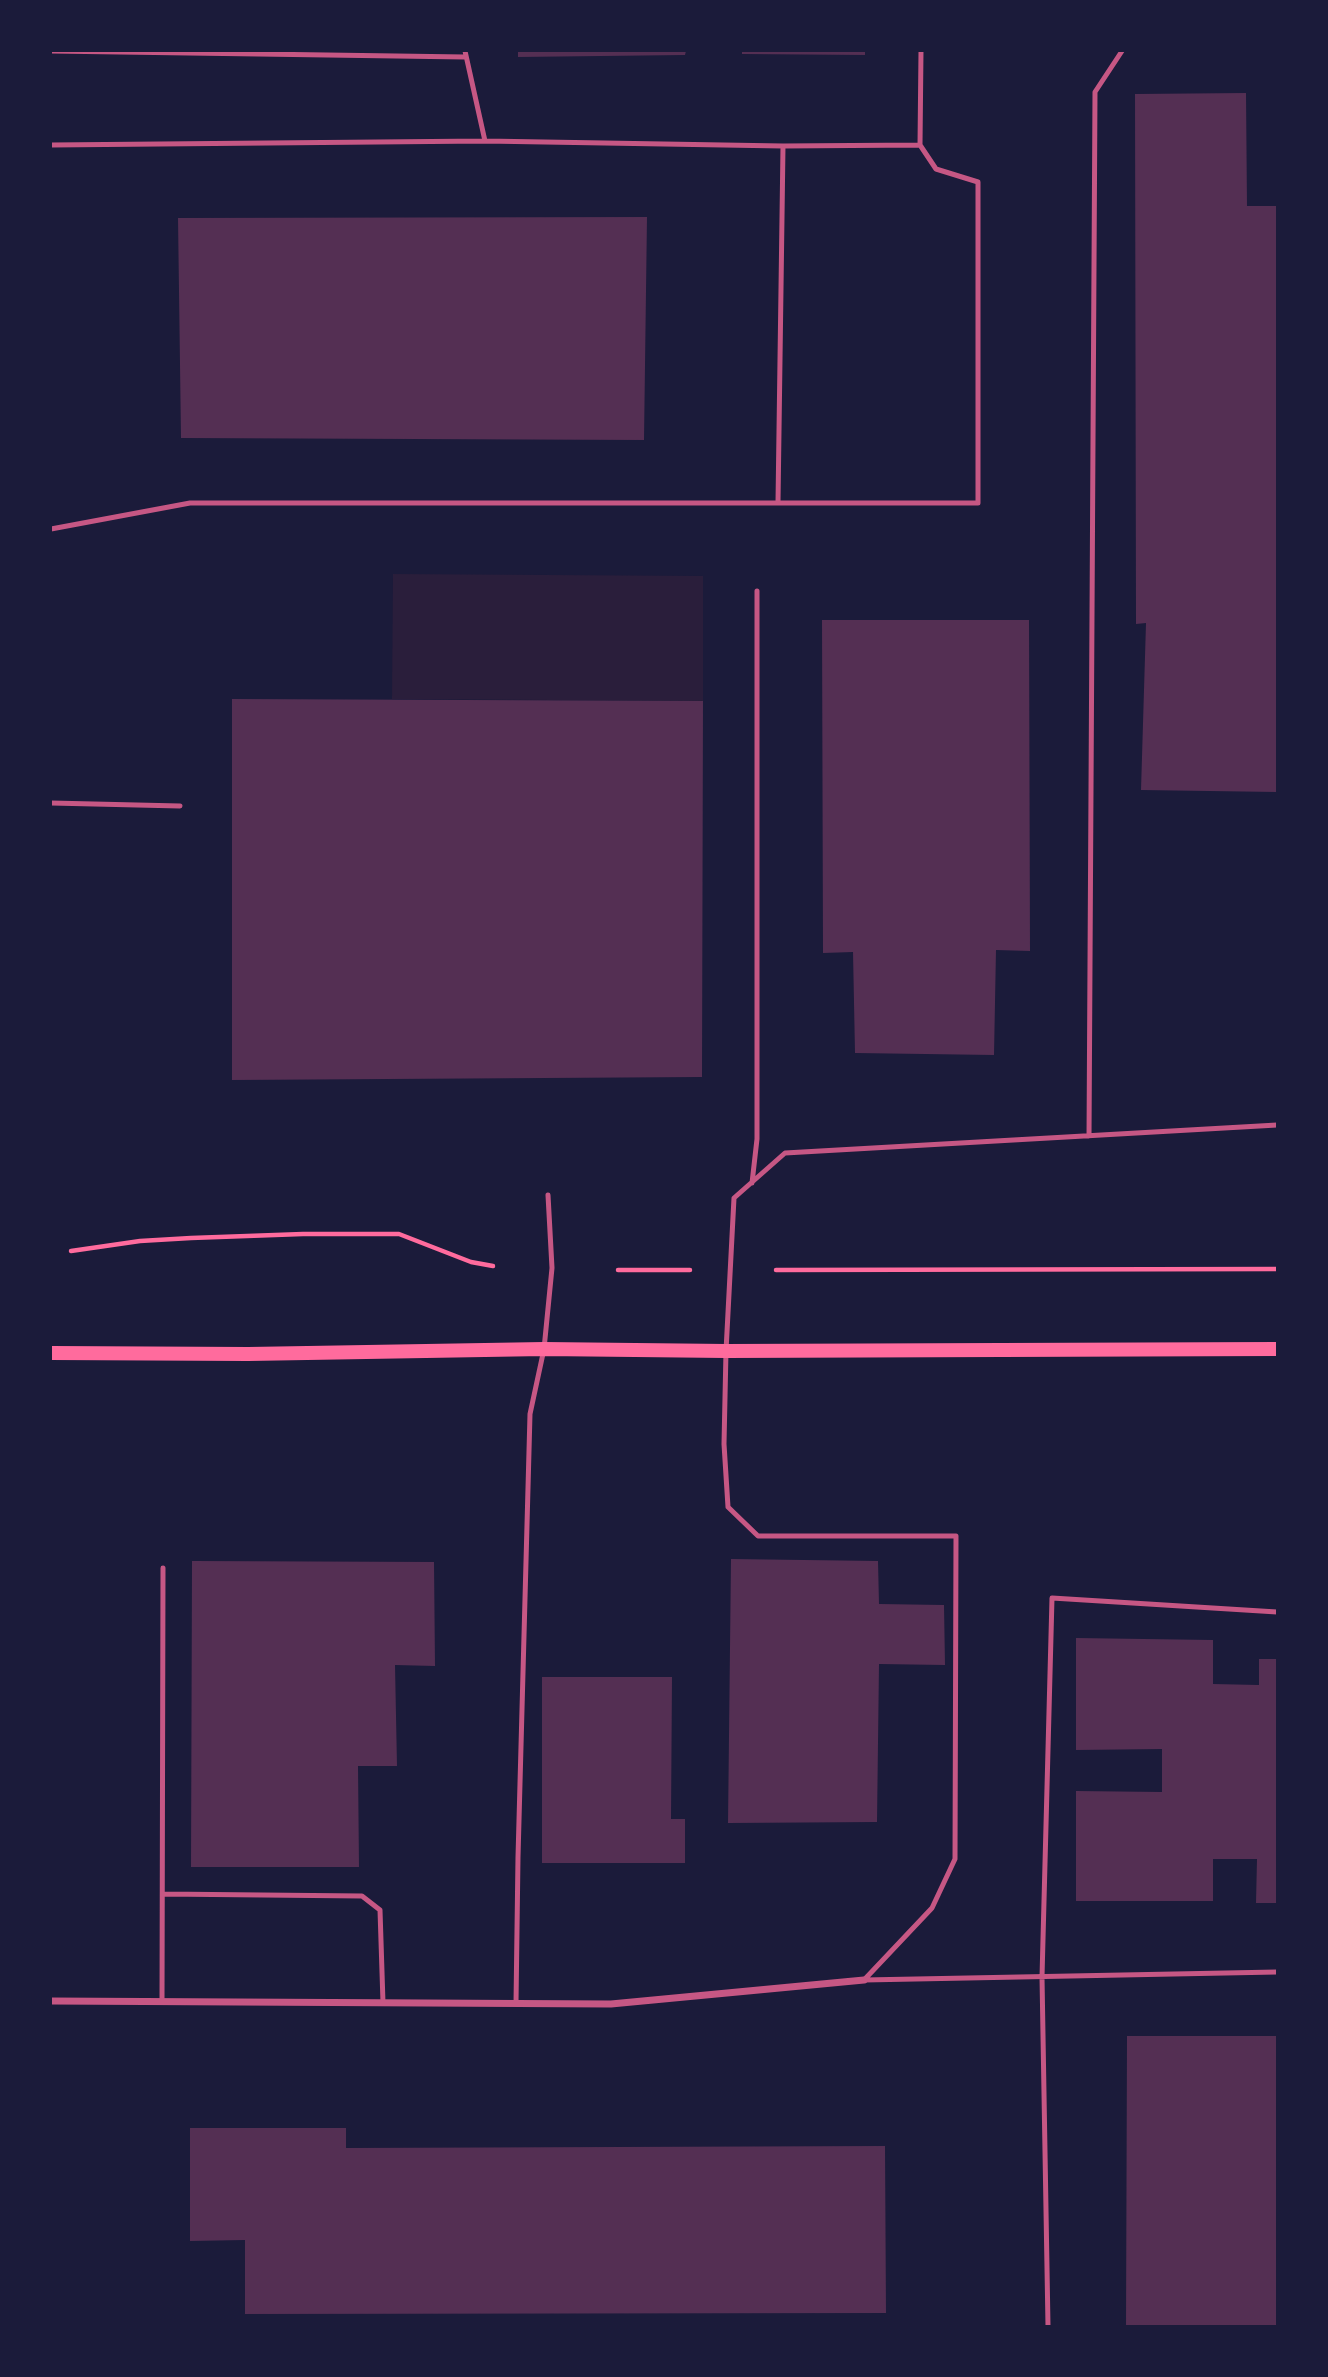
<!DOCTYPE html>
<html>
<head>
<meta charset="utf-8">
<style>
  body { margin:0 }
  #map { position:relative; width:1328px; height:2377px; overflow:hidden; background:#1b1b3a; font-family:"Roboto Serif",serif }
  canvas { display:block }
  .frame { position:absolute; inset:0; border:52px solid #1b1b3a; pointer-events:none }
</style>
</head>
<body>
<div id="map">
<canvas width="1328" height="2377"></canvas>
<div class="frame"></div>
</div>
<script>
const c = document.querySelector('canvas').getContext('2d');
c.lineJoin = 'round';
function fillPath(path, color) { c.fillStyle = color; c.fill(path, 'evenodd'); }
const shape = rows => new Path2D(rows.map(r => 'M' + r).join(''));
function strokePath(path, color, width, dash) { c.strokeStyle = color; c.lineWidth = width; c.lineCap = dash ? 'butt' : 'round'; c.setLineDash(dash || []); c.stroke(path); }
const green = shape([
  [393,574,703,576,703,701,392,699]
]);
const building = shape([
  [518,51,686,51,685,55,518,57],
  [742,51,865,51,865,55,742,54],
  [1246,93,1247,206,1277,206,1277,792,1141,790,1146,623,1136,624,1135,94],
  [647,217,644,440,181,438,178,218],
  [822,620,1029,620,1030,951,996,950,994,1055,855,1053,853,952,823,953],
  [232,699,703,701,702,1077,232,1080],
  [731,1559,878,1561,879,1604,944,1605,945,1665,879,1664,877,1822,728,1823],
  [192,1561,434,1562,435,1666,395,1665,397,1766,358,1766,359,1867,191,1867],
  [1076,1638,1213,1640,1213,1684,1259,1685,1259,1659,1277,1659,1277,1903,1256,1903,1257,1859,1213,1859,1213,1901,1076,1901,1076,1791,1162,1792,1162,1749,1076,1750],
  [542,1677,672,1677,671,1819,685,1819,685,1863,542,1863],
  [1127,2036,1277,2036,1277,2326,1126,2326],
  [190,2128,346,2128,346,2148,885,2146,886,2313,245,2314,245,2240,190,2241]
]);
const path = shape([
  [71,1251,140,1241,191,1238,303,1234,399,1234,471,1262,493,1266],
  [618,1270,690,1270],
  [776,1270,1277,1269]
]);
const service = shape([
  [51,51,465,57],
  [465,51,485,141],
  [51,145,485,141,783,146,920,145,921,51],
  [778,502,783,146],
  [51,529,190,503,978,503,978,182,936,169,920,145],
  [51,803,180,806],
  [1089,1136,1095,92,1122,51],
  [752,1183,757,1139,757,591],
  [163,1894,362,1896,380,1910,383,2003],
  [864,1980,932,1908,955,1859,956,1536,758,1536,728,1507,724,1444,726,1351,734,1198,785,1153,1277,1125],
  [864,1980,1277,1972],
  [162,2002,163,1568],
  [516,2003,518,1857,530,1414,544,1349,552,1268,548,1195],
  [1048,2326,1042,1977,1052,1598,1277,1612]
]);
const minor = shape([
  [51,2001,611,2004,864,1980]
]);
const secondary = shape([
  [51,1353,248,1354,544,1349,726,1351,1277,1349]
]);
fillPath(green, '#2a1e3b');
fillPath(building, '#542f53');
strokePath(path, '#ff6b9d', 4.5);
strokePath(service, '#c65784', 5);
strokePath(minor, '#c65784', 7);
strokePath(secondary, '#ff6b9d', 14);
</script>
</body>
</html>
